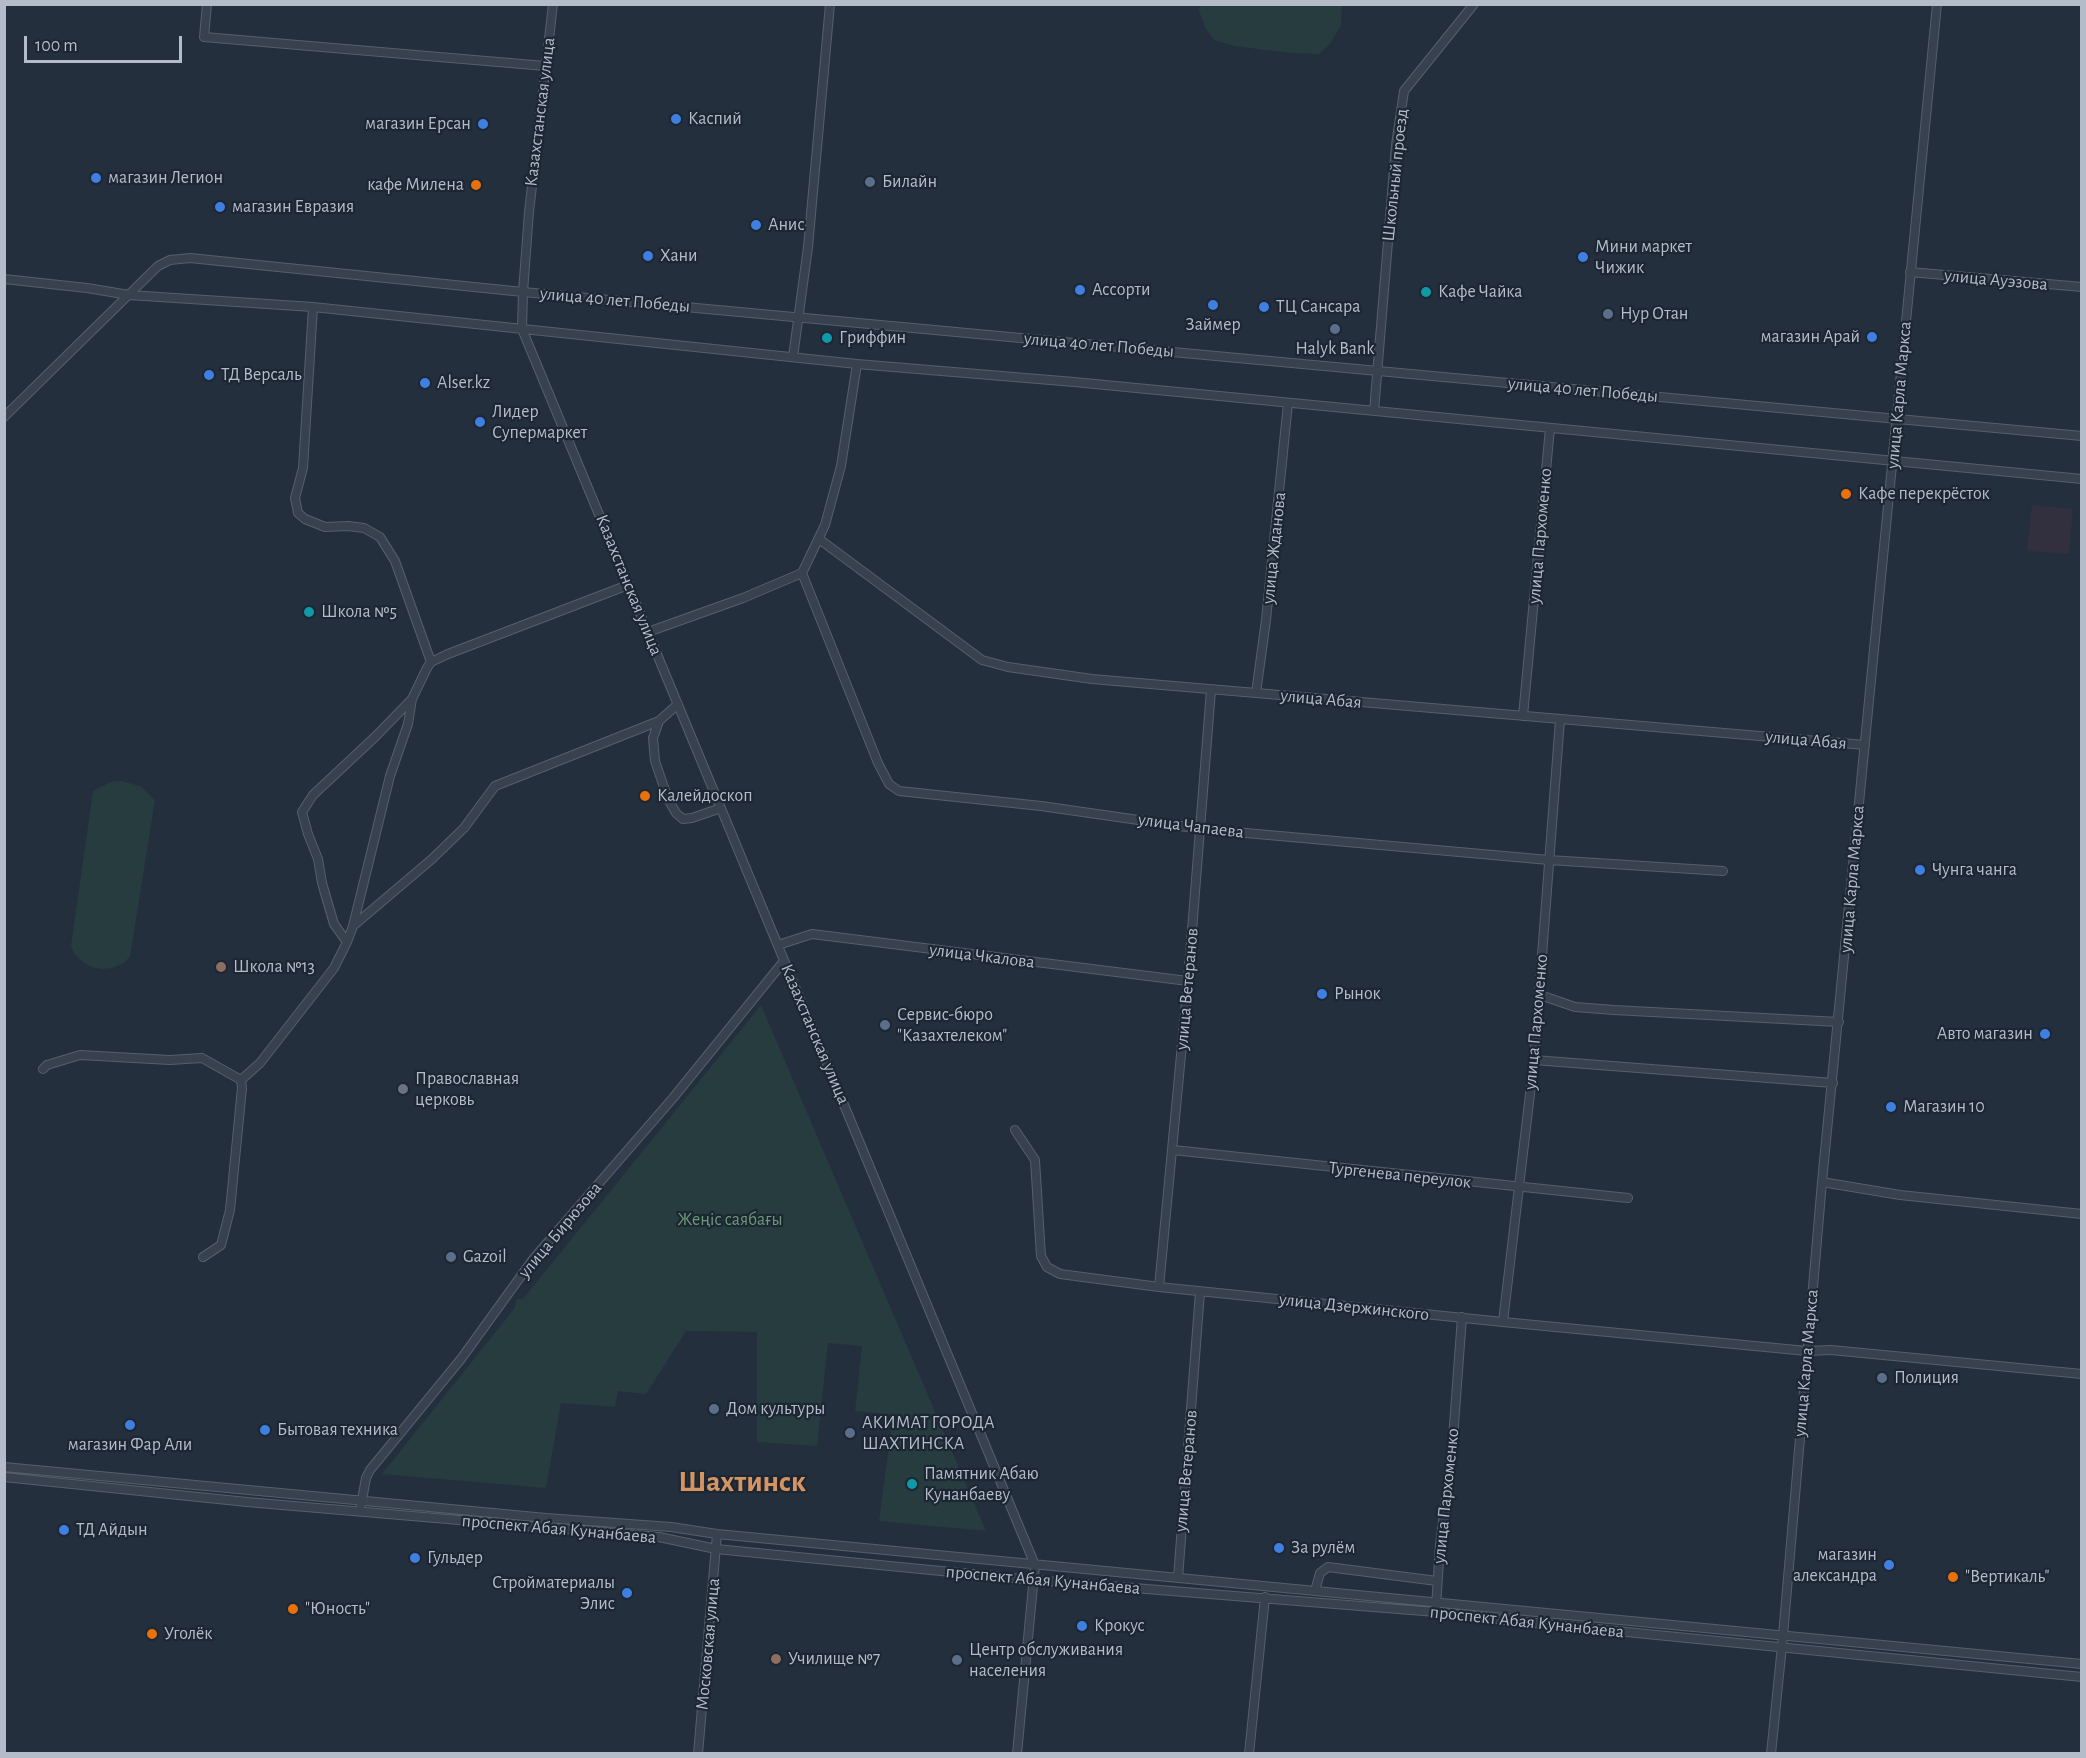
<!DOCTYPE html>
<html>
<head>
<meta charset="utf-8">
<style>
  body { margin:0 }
  #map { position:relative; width:2086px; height:1758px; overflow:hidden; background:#242f3e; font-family:"Alegreya Sans",sans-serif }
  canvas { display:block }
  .frame { position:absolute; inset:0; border:6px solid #b4bcc9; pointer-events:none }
  .scale { position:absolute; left:24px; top:36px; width:158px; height:27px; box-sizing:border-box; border:3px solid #b4bcc9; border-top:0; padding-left:8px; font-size:18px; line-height:21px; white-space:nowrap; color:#b4bcc9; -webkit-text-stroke:4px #1d2633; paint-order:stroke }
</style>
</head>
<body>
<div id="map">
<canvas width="2086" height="1758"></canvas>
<div class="frame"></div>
<div class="scale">100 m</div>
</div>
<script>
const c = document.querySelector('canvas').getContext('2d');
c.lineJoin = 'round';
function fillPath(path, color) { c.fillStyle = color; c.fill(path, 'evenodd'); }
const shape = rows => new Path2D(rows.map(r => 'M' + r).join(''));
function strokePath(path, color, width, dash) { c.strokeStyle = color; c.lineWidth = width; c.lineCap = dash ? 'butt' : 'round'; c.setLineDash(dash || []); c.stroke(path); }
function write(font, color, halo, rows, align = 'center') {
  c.font = font + ' "Alegreya Sans",sans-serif'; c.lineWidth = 4.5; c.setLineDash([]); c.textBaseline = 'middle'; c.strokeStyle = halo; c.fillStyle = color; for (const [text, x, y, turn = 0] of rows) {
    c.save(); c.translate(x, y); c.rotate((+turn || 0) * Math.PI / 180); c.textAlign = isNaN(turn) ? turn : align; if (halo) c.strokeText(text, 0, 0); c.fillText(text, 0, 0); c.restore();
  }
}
const medical = shape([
  [2032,505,2073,509,2069,554,2027,551]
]);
const green = shape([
  [1200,4,1342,5,1341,25,1330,44,1319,54,1292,53,1234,46,1214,40,1205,27,1199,11],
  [121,781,140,786,155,800,130,957,122,964,112,968,102,969,92,967,83,962,75,955,71,946,93,791,111,782],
  [761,1005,986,1531,879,1521,893,1415,855,1411,862,1346,828,1343,817,1446,757,1442,757,1332,686,1331,646,1394,618,1391,615,1407,561,1403,546,1488,382,1474,514,1309,517,1299,523,1299]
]);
const minor = shape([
  [207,4,204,37,545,66],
  [553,4,529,212,523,292,522,329,1035,1565,1017,1754],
  [1910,272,2082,287],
  [4,279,87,288,129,295,313,307,857,364,1074,382,2082,479],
  [313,307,303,468,295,498,298,513,305,519,325,527,348,526,364,528,380,537,395,561,431,662],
  [793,357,808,247,830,4],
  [1374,411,1396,145,1404,91,1474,4],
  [4,417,158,266,170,260,190,258,523,292,2082,436],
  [819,539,982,660,1008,667,1092,679,1865,745],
  [802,573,878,763,889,784,899,791,1041,806,1201,829,1549,860,1723,871],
  [648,632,743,598,802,573,825,525,841,466,857,364],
  [1256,693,1266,620,1288,403],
  [678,704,659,721,653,738,655,761,668,799,676,813,683,819,692,818,721,808],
  [1523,716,1550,428],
  [353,926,432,859,464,828,495,786,659,721],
  [347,942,334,924,322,883,318,859,308,834,302,812,313,795,376,736,412,699],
  [778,945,812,934,1188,981],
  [1540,995,1575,1007,1614,1010,1839,1022],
  [1534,1060,1833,1083],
  [43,1069,47,1065,80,1055,170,1060,202,1058,241,1080],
  [1015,1130,1035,1160,1041,1256,1047,1267,1060,1274,1159,1287,1503,1322,1807,1351,1831,1350,2082,1374],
  [1173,1150,1628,1198],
  [1822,1182,1900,1195,2082,1214],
  [203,1257,221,1245,230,1210,242,1088,241,1080,260,1063,334,968,347,942,353,926,390,776,408,724,412,699,427,668,431,662,448,654,628,585],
  [1159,1287,1188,981,1211,690],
  [1503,1322,1534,1060,1560,720],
  [4,1467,546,1518,671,1527,717,1534,2082,1664],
  [4,1477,247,1502,659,1537,716,1549,1033,1580,1436,1612,1515,1621,2082,1677],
  [361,1505,366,1478,370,1470,461,1359,534,1258,673,1098,784,961],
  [1178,1578,1200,1292],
  [1315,1591,1320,1573,1328,1567,1437,1581],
  [1436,1607,1440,1545,1452,1452,1462,1317],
  [698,1754,717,1534],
  [1249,1754,1265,1597],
  [1771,1754,1783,1636,1822,1182,1937,4]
]);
const markers = [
  [676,119,6,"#3f7fe0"],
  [483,124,6,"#3f7fe0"],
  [96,178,6,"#3f7fe0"],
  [870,182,6,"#5c6f8a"],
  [476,185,6,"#e8710a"],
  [220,207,6,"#3f7fe0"],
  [756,225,6,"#3f7fe0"],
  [648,256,6,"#3f7fe0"],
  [1583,257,6,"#3f7fe0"],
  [1080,290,6,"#3f7fe0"],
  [1426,292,6,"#0f9aa8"],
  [1213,305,6,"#3f7fe0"],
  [1264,307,6,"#3f7fe0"],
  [1608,314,6,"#5c6f8a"],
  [1335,329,6,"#5c6f8a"],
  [1872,337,6,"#3f7fe0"],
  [827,338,6,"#0f9aa8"],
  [209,375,6,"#3f7fe0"],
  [425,383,6,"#3f7fe0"],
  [480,422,6,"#3f7fe0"],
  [1846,494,6,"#e8710a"],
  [309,612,6,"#0f9aa8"],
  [645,796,6,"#e8710a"],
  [1920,870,6,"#3f7fe0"],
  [221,967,6,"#8d6e63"],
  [1322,994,6,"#3f7fe0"],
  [885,1025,6,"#5c6f8a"],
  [2045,1034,6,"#3f7fe0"],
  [403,1089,6,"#6b7280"],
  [1891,1107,6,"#3f7fe0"],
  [451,1257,6,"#5c6f8a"],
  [1882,1378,6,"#5c6f8a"],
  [714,1409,6,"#5c6f8a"],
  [130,1425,6,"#3f7fe0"],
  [265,1430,6,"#3f7fe0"],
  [850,1433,6,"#5c6f8a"],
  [912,1484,6,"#0f9aa8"],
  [64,1530,6,"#3f7fe0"],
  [1279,1548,6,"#3f7fe0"],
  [415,1558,6,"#3f7fe0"],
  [1889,1565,6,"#3f7fe0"],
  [1953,1577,6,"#e8710a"],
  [627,1593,6,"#3f7fe0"],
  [293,1609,6,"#e8710a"],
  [1082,1626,6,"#3f7fe0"],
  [152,1634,6,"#e8710a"],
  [776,1659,6,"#8d6e63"],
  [957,1660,6,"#5c6f8a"]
];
const streetNames = [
  ["Казахстанская улица",540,112,-83],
  ["Школьный проезд",1395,175,-84],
  ["улица Ауэзова",1996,280,5],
  ["улица 40 лет Победы",615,300,5],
  ["улица 40 лет Победы",1099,345,5],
  ["улица 40 лет Победы",1583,390,5],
  ["улица Карла Маркса",1899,395,-85],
  ["улица Пархоменко",1540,536,-85],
  ["улица Жданова",1274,548,-84],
  ["Казахстанская улица",629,585,68],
  ["улица Абая",1321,699,5],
  ["улица Абая",1806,740,5],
  ["улица Чапаева",1191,826,7],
  ["улица Карла Маркса",1852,879,-85],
  ["улица Чкалова",982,956,7],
  ["улица Ветеранов",1187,989,-85],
  ["улица Пархоменко",1536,1022,-85],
  ["Казахстанская улица",815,1034,67],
  ["Тургенева переулок",1400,1175,6],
  ["улица Бирюзова",560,1230,-50],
  ["улица Дзержинского",1354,1307,6],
  ["улица Карла Маркса",1806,1363,-85],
  ["улица Ветеранов",1186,1471,-85],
  ["улица Пархоменко",1446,1496,-84],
  ["проспект Абая Кунанбаева",559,1529,5],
  ["проспект Абая Кунанбаева",1043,1580,5],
  ["проспект Абая Кунанбаева",1527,1622,6],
  ["Московская улица",708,1644,-85]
];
const poiNames = [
  ["Каспий",688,119],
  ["магазин Ерсан",471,124,"right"],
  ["магазин Легион",108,178],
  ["Билайн",882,182],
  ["кафе Милена",464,185,"right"],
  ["магазин Евразия",232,207],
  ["Анис",768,225],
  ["Мини маркет",1595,247],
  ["Чижик",1595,268],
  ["Хани",660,256],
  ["Ассорти",1092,290],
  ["Кафе Чайка",1438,292],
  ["ТЦ Сансара",1276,307],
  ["Нур Отан",1620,314],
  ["Займер",1213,325,"center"],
  ["магазин Арай",1860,337,"right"],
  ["Гриффин",839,338],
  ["Halyk Bank",1335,349,"center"],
  ["ТД Версаль",221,375],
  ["Alser.kz",437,383],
  ["Лидер",492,412],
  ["Супермаркет",492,433],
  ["Кафе перекрёсток",1858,494],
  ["Школа №5",321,612],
  ["Калейдоскоп",657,796],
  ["Чунга чанга",1932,870],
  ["Школа №13",233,967],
  ["Рынок",1334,994],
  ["Сервис-бюро",897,1015],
  ["\"Казахтелеком\"",897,1036],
  ["Авто магазин",2033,1034,"right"],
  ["Православная",415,1079],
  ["церковь",415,1100],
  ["Магазин 10",1903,1107],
  ["Gazoil",463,1257],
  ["Полиция",1894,1378],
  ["Дом культуры",726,1409],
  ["АКИМАТ ГОРОДА",862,1423],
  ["ШАХТИНСКА",862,1444],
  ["Бытовая техника",277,1430],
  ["магазин Фар Али",130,1445,"center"],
  ["Памятник Абаю",924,1474],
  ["Кунанбаеву",924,1495],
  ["ТД Айдын",76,1530],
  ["За рулём",1291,1548],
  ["магазин",1877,1555,"right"],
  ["александра",1877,1576,"right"],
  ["Гульдер",427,1558],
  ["\"Вертикаль\"",1965,1577],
  ["Стройматериалы",615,1583,"right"],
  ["Элис",615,1604,"right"],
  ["\"Юность\"",305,1609],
  ["Крокус",1094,1626],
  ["Уголёк",164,1634],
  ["Центр обслуживания",969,1650],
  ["населения",969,1671],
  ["Училище №7",788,1659]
];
const parkNames = [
  ["Жеңіс саябағы",730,1220]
];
const townNames = [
  ["Шахтинск",742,1482]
];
fillPath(medical, '#32303f');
fillPath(green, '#263c3f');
strokePath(minor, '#565f6c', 10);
strokePath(minor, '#38414e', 8);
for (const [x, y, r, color] of markers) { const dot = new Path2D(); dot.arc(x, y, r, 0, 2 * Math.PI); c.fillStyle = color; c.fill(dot); strokePath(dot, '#1d2633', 2); }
write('18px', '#b4bcc9', '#1d2633', streetNames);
write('18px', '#b4bcc9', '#1d2633', poiNames, 'left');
write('18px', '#6b9a76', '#1d2633', parkNames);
write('bold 30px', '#d59563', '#1d2633', townNames);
</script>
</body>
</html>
